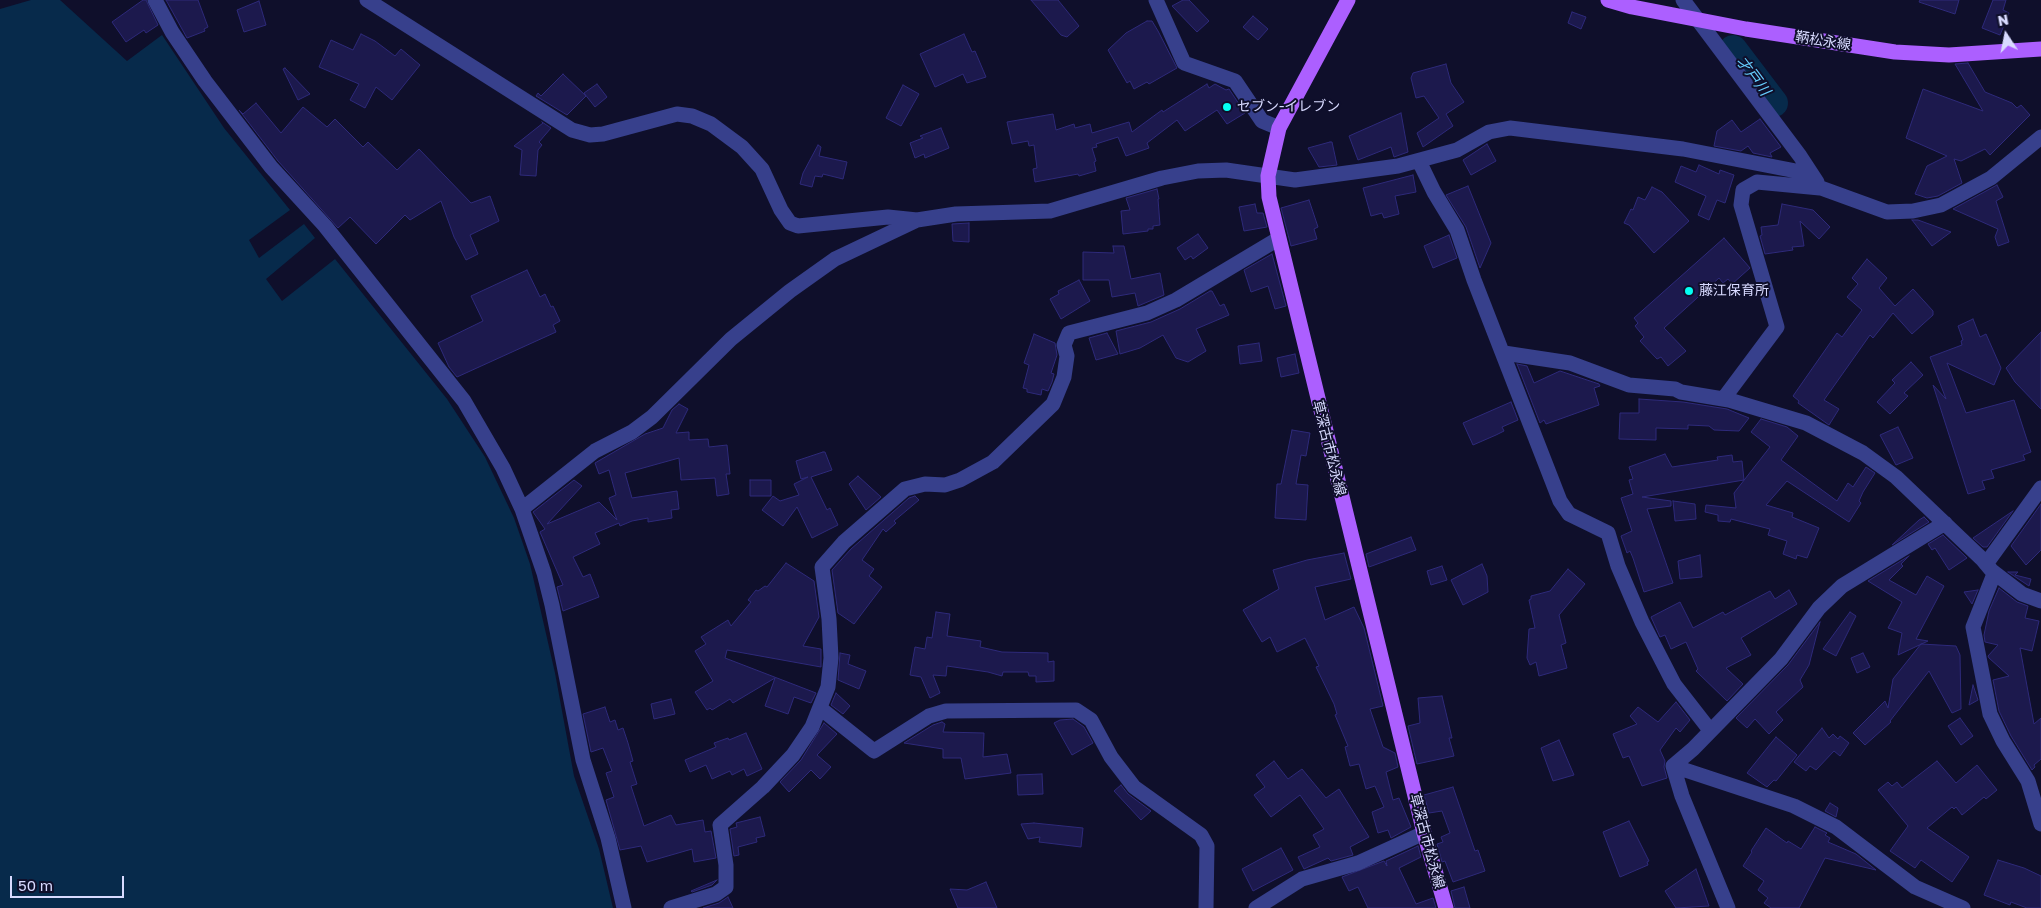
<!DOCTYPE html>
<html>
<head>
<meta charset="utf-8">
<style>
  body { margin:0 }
  #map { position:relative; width:2041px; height:908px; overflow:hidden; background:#0f0f2b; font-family:"Golos Text",sans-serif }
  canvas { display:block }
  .north { position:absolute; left:1981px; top:10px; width:50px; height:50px; -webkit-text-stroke:4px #0f0f2b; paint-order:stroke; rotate:349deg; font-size:14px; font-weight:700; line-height:20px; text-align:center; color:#d8daff }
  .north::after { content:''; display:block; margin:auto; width:18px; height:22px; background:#d8daff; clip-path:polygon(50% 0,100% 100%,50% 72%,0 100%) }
  .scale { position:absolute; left:10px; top:876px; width:114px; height:22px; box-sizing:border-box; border:2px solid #d8daff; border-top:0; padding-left:6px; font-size:15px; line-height:18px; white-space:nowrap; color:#d8daff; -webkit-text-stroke:4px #0f0f2b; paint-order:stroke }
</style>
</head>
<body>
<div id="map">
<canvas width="2041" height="908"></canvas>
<div class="north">N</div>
<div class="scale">50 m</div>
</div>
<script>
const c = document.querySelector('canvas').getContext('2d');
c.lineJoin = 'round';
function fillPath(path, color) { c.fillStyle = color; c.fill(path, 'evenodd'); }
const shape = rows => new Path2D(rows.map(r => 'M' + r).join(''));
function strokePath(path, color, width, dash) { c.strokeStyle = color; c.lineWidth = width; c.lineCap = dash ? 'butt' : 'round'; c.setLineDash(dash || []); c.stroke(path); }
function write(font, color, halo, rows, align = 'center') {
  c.font = font + ' "Golos Text","Noto Sans JP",sans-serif'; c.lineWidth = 4; c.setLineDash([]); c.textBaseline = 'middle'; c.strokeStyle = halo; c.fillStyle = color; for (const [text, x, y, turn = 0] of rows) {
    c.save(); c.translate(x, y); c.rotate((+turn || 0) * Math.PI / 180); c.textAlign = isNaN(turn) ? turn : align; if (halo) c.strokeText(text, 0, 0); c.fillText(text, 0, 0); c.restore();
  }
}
const water = shape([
  [31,0,60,0,127,61,162,35,224,128,290,210,249,240,259,258,304,224,315,238,266,279,282,301,335,259,447,399,485,457,514,518,530,564,555,673,574,776,599,849,613,908,0,908,0,9]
]);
const river = shape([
  [1733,49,1774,103]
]);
const building = shape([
  [143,0,146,0,158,25,146,33,144,30,126,42,112,22,143,0],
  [166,0,198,0,208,27,204,29,205,31,187,38,166,0],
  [1031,0,1058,0,1079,26,1067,37,1061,35,1031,0],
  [1183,0,1189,0,1209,21,1197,32,1172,6,1183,0],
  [1920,0,1959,0,1955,14,1919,2,1920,0],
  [1993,0,2006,0,2003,10,2009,13,2000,35,1982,28,1993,0],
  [259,1,266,25,244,32,237,10,259,1],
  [1572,12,1586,17,1581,29,1568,23,1572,12],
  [1253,16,1268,29,1258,40,1243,27,1253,16],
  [1147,21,1152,21,1158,31,1177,68,1149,84,1147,82,1134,89,1130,81,1127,83,1108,50,1126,33,1147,21],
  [361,34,375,41,395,56,401,49,420,65,392,100,376,87,365,108,350,100,359,84,319,67,331,40,353,50,361,34],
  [964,34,972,52,975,51,986,77,967,83,963,74,935,87,920,54,964,34],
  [1968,63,1985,92,2012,103,2017,108,2021,105,2030,115,1990,155,1985,149,1961,161,1954,159,1962,183,1938,196,1927,198,1915,194,1927,166,1947,156,1906,138,1923,89,1983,111,1955,64,1968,63],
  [1446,64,1451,83,1464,102,1446,114,1453,126,1423,147,1417,133,1439,118,1424,96,1416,98,1411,78,1413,73,1446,64],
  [285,68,310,94,298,100,283,69,285,68],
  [563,74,586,96,567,115,536,96,538,93,541,96,563,74],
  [597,84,607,97,595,107,584,93,597,84],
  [1207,84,1209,88,1215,84,1226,90,1229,89,1245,113,1227,124,1217,110,1185,131,1177,120,1147,143,1149,148,1126,156,1118,137,1096,144,1097,147,1092,148,1096,161,1094,162,1096,171,1079,176,1078,174,1035,182,1033,169,1037,168,1034,145,1029,146,1028,141,1012,144,1007,122,1053,114,1056,130,1074,124,1075,128,1090,124,1092,133,1129,122,1132,132,1162,110,1163,112,1207,84],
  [903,85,919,94,901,126,886,118,903,85],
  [256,103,281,133,303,107,327,127,335,119,363,147,368,142,397,170,419,149,471,203,490,196,499,221,470,235,478,254,466,260,454,237,441,201,410,220,405,215,376,244,350,217,338,228,278,161,239,110,243,114,256,103],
  [1401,113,1408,152,1394,157,1391,147,1358,160,1349,136,1401,113],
  [1760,119,1781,147,1770,153,1772,157,1753,153,1748,146,1741,151,1714,146,1717,131,1732,120,1741,132,1760,119],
  [542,122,551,128,539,142,542,145,538,150,536,176,520,175,522,150,514,146,543,123,542,122],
  [941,128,949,148,925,158,924,154,915,158,910,143,923,138,920,136,941,128],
  [1330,142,1332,142,1337,165,1319,167,1308,148,1330,142],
  [1487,144,1496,161,1471,175,1463,160,1487,144],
  [818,145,821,147,819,156,847,162,843,179,823,174,822,177,815,176,812,187,800,184,803,173,818,145],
  [1699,165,1719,174,1720,170,1734,175,1725,203,1717,200,1709,220,1698,215,1706,196,1675,182,1681,166,1696,172,1699,165],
  [1413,175,1416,192,1395,196,1399,214,1384,218,1382,213,1371,216,1363,188,1413,175],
  [1997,185,2003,197,1996,201,2009,242,1998,246,1995,237,1998,229,1953,209,1997,185],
  [1468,186,1491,243,1480,268,1466,227,1446,195,1468,186],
  [1652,187,1662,192,1689,221,1654,253,1629,225,1624,223,1631,209,1633,210,1638,197,1645,200,1652,187],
  [1157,189,1159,199,1158,199,1160,225,1153,226,1153,229,1148,229,1148,231,1123,234,1121,211,1130,210,1126,198,1157,189],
  [1309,200,1318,227,1314,229,1317,239,1291,246,1281,208,1309,200],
  [1255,204,1257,213,1263,213,1267,227,1244,231,1239,207,1255,204],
  [1782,204,1813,210,1830,227,1819,239,1800,221,1804,246,1792,247,1793,250,1765,254,1760,236,1762,235,1761,227,1778,225,1782,204],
  [1912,220,1918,220,1951,232,1932,246,1912,220],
  [969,223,969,242,953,241,952,224,969,223],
  [1198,234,1208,248,1193,259,1191,256,1185,260,1177,248,1198,234],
  [1449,235,1457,258,1433,268,1424,246,1449,235],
  [1724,238,1750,268,1732,284,1728,279,1723,283,1719,278,1664,328,1686,351,1668,366,1661,357,1657,359,1640,341,1644,337,1635,326,1638,323,1634,318,1724,238],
  [1113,246,1124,246,1131,279,1160,273,1164,295,1138,306,1135,293,1112,297,1109,280,1083,280,1083,252,1114,253,1113,246],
  [1272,254,1286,306,1275,309,1268,286,1251,292,1244,270,1272,254],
  [1867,259,1887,278,1879,288,1895,306,1913,289,1933,311,1933,315,1912,334,1893,313,1873,338,1870,335,1824,400,1839,409,1829,425,1798,403,1799,401,1793,396,1837,333,1842,337,1862,310,1847,297,1858,284,1852,278,1867,259],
  [527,270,540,297,545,294,551,307,553,306,560,321,553,325,556,332,457,377,449,367,438,343,483,321,471,296,527,270],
  [1079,280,1090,301,1061,319,1050,299,1059,294,1058,291,1079,280],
  [1210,291,1212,291,1220,306,1224,304,1229,315,1196,329,1206,351,1188,362,1176,358,1163,335,1140,348,1120,354,1116,331,1151,322,1180,309,1210,291],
  [1973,319,1980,337,1986,334,2001,368,1994,385,1947,363,1966,413,2014,400,2031,452,2023,455,2025,460,1991,470,1994,478,1982,481,1985,489,1968,494,1933,385,1946,399,1930,357,1962,345,1961,341,1963,340,1958,326,1973,319],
  [2041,332,2041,409,2015,382,2006,368,2041,332],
  [1107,333,1118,354,1096,360,1089,338,1107,333],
  [1034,334,1055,343,1057,355,1051,373,1054,374,1052,382,1048,391,1042,389,1041,395,1027,392,1027,389,1023,388,1029,365,1024,363,1034,334],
  [1259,343,1262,361,1240,364,1238,346,1259,343],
  [1295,354,1299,373,1281,377,1277,358,1295,354],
  [1911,362,1923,375,1904,393,1908,396,1890,414,1877,402,1895,383,1892,380,1911,362],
  [1517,364,1527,366,1534,383,1560,371,1599,384,1600,386,1594,388,1599,405,1546,424,1544,420,1540,423,1517,364],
  [1639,399,1683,402,1727,409,1749,418,1739,431,1714,430,1709,426,1688,425,1688,429,1656,428,1656,440,1619,439,1620,413,1639,413,1639,399],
  [1511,402,1518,420,1502,427,1504,431,1496,435,1473,445,1463,423,1511,402],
  [679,404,688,409,676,433,689,432,689,440,708,439,709,447,727,445,730,474,726,474,729,494,717,496,715,478,681,480,679,458,625,473,632,498,677,491,679,509,671,510,672,518,648,522,648,518,632,521,620,526,619,523,595,533,600,544,573,557,583,577,590,574,599,597,563,611,557,587,563,585,540,532,545,529,533,512,574,480,582,486,547,524,599,502,617,520,609,498,616,495,609,470,599,474,595,463,645,434,663,428,672,410,679,404],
  [1761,419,1787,427,1798,436,1781,460,1837,501,1848,483,1853,487,1866,467,1875,473,1863,492,1859,501,1861,503,1849,522,1787,481,1766,505,1793,513,1792,517,1819,528,1807,558,1797,555,1796,559,1783,554,1787,541,1768,535,1770,529,1731,519,1730,522,1718,521,1718,515,1705,512,1706,505,1736,508,1734,493,1770,447,1751,432,1761,419],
  [1898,427,1913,458,1896,465,1880,435,1898,427],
  [1292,430,1310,433,1306,456,1301,455,1296,484,1308,485,1306,520,1275,518,1277,484,1281,484,1292,430],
  [823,452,825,452,832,470,811,477,827,510,830,508,838,525,812,538,797,507,783,526,762,510,773,496,780,501,799,495,794,484,808,477,801,479,796,461,823,452],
  [1665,454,1672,467,1718,460,1717,457,1732,455,1733,462,1742,461,1744,480,1642,497,1671,501,1671,506,1647,509,1673,583,1644,592,1633,558,1630,551,1627,553,1621,536,1632,531,1621,498,1633,494,1629,480,1633,479,1629,467,1665,454],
  [858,476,881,497,866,510,849,484,858,476],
  [750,480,771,480,771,496,750,496,750,480],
  [915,496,919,500,894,521,896,523,886,532,883,529,862,560,874,569,869,576,882,587,854,624,838,613,832,570,851,549,909,498,915,496],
  [1673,501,1695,504,1696,519,1675,521,1673,501],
  [2041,504,2041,550,2026,565,2011,546,2041,504],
  [2013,511,1987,547,1983,547,1973,538,2013,511],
  [1924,517,1929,522,1892,545,1919,520,1924,517],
  [1943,535,1967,558,1949,570,1935,548,1932,550,1928,544,1943,535],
  [1411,537,1416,550,1369,567,1366,554,1411,537],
  [1344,553,1351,579,1315,587,1325,620,1354,607,1364,628,1383,706,1370,709,1383,747,1395,753,1398,767,1386,772,1393,800,1399,798,1411,827,1391,838,1388,830,1378,833,1372,812,1384,807,1375,786,1366,789,1359,764,1350,766,1345,747,1348,746,1335,715,1337,714,1334,704,1316,667,1319,666,1305,638,1277,652,1270,637,1262,642,1243,610,1279,589,1273,570,1307,560,1344,553],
  [1700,555,1702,577,1680,579,1678,561,1700,555],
  [1909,556,1901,564,1903,566,1889,580,1916,595,1927,576,1944,586,1916,639,1928,641,1898,655,1902,633,1888,628,1902,602,1868,581,1909,556],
  [786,563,814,581,819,617,803,646,821,649,821,667,727,650,725,658,816,693,811,703,794,697,788,714,765,706,775,678,733,703,730,699,712,710,710,708,707,710,695,692,713,681,695,651,706,644,701,637,728,620,731,626,751,602,748,600,756,590,758,591,765,586,767,587,786,563],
  [1482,564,1487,576,1488,592,1463,605,1451,580,1482,564],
  [1442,566,1447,580,1431,585,1427,571,1442,566],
  [1568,569,1585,584,1559,615,1566,643,1561,645,1567,668,1539,676,1536,662,1530,665,1527,658,1529,629,1535,628,1529,600,1531,599,1531,596,1550,591,1568,569],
  [2008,572,2018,572,2015,575,2031,579,2029,586,2008,572],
  [1999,588,2017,602,2028,606,2025,618,2039,621,2032,651,2020,648,2034,724,2041,718,2041,759,2034,765,2035,767,2032,770,2011,736,1999,711,1993,680,2009,676,1989,658,1988,656,1998,645,1985,642,1984,635,1989,611,1999,588],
  [1789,590,1797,604,1741,638,1751,655,1726,668,1743,684,1727,701,1696,671,1698,669,1686,642,1671,649,1665,635,1660,637,1651,617,1680,602,1693,628,1723,612,1725,615,1770,591,1775,599,1789,590],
  [1978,590,1972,604,1964,592,1978,590],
  [936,612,950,614,947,636,981,641,980,647,1002,652,1048,653,1048,662,1054,661,1054,681,1036,682,1036,676,1029,676,1028,672,1003,672,1002,676,988,672,947,666,946,676,933,675,940,693,930,698,921,677,910,675,915,647,925,649,927,637,932,638,936,612],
  [1850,612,1856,616,1836,656,1823,649,1850,612],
  [1820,622,1809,665,1800,680,1803,687,1776,712,1783,720,1769,734,1755,719,1747,728,1736,718,1788,665,1820,622],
  [1921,644,1956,646,1960,655,1961,709,1952,713,1929,671,1890,721,1891,722,1865,745,1853,733,1885,701,1888,708,1893,679,1921,644],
  [840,653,850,655,848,664,866,671,859,689,838,680,840,653],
  [1863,653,1870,667,1857,673,1851,658,1863,653],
  [1973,685,1978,700,1969,705,1973,685],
  [836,693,850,706,843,714,831,705,836,693],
  [1442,696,1452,738,1449,738,1454,756,1417,764,1408,726,1420,723,1418,698,1442,696],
  [671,699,675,714,654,719,651,704,671,699],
  [1676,702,1690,720,1680,732,1676,728,1660,750,1665,761,1664,767,1667,778,1642,786,1629,756,1623,758,1613,734,1637,724,1630,716,1638,707,1658,722,1676,702],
  [605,707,610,722,615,720,618,730,623,728,628,743,633,761,630,762,637,784,631,786,644,826,671,815,676,825,703,820,705,832,711,831,716,858,694,862,692,849,647,862,641,846,620,850,606,800,614,797,606,773,612,771,603,748,591,752,583,714,605,707],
  [1960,718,1973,736,1961,745,1948,726,1960,718],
  [1073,719,1084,727,1093,743,1072,755,1054,723,1060,720,1073,719],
  [942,722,945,724,943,732,984,733,983,757,1007,754,1011,773,965,779,961,758,943,758,943,749,904,743,933,725,942,722],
  [824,723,837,734,817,755,831,767,820,779,811,770,789,792,780,782,801,760,824,723],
  [1822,728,1829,738,1833,734,1838,739,1840,736,1849,743,1840,756,1834,751,1816,770,1810,766,1806,771,1794,762,1822,728],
  [746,733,762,769,747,776,744,769,732,775,730,771,712,779,706,765,690,772,685,760,716,747,714,743,728,738,729,740,746,733],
  [1776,737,1797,755,1776,781,1774,780,1767,787,1747,773,1776,737],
  [1559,740,1574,775,1553,781,1541,748,1559,740],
  [1274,761,1288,779,1302,769,1326,798,1339,789,1369,837,1350,847,1353,855,1331,861,1328,858,1304,869,1298,857,1320,847,1313,835,1324,829,1300,795,1271,817,1254,795,1265,787,1256,775,1274,761],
  [1937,761,1956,783,1977,765,1997,790,1986,799,1984,797,1962,815,1956,807,1954,809,1952,807,1927,828,1969,857,1952,882,1921,860,1915,868,1890,851,1908,826,1878,790,1888,782,1892,786,1897,782,1902,788,1937,761],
  [1042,774,1043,794,1018,795,1017,775,1042,774],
  [1121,785,1128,794,1151,811,1141,820,1114,791,1121,785],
  [1453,787,1475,851,1478,850,1485,871,1453,882,1445,861,1442,862,1437,844,1443,842,1441,837,1450,833,1442,811,1429,813,1424,795,1453,787],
  [1830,803,1838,808,1836,817,1825,811,1830,803],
  [760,817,765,836,756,838,757,842,738,847,739,855,734,856,730,829,737,827,736,823,760,817],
  [1629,821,1649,861,1647,862,1648,865,1620,877,1603,832,1629,821],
  [1034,823,1083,828,1081,847,1039,842,1040,837,1028,839,1021,824,1034,823],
  [1815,827,1827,833,1825,835,1830,838,1828,842,1856,854,1876,870,1825,858,1799,908,1771,908,1764,903,1768,898,1758,890,1764,881,1743,866,1752,852,1751,851,1766,828,1787,843,1788,841,1801,849,1815,827],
  [1418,846,1421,857,1399,868,1416,904,1433,898,1436,908,1368,908,1358,887,1349,891,1342,877,1384,861,1387,866,1386,861,1418,846],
  [1281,848,1293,870,1253,891,1242,869,1281,848],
  [1998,860,2024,868,2041,876,2041,908,2027,908,2011,902,2010,905,1984,895,1998,860],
  [1696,869,1709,906,1676,908,1665,891,1696,869],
  [717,880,712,885,692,892,691,891,717,880],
  [986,882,997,908,958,908,950,889,967,890,986,882],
  [1464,887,1470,908,1455,908,1451,891,1464,887],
  [728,897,733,908,703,908,719,903,728,897]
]);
const minor = shape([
  [155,0,172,32,205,81,271,167,325,226,464,401,503,468,522,509,544,573,552,605,583,760,608,838,624,908],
  [367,0,572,130,590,135,603,134,677,114,692,116,711,124,742,147,762,169,781,210,790,223,798,226,888,217,917,220,956,214,1050,211,1162,178,1198,171,1226,170,1295,180,1398,166,1457,150,1489,132,1510,128,1683,149,1796,171,1821,188,1887,212,1913,211,1941,205,1991,178,2041,137],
  [1156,0,1184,63,1235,81,1262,121,1279,128],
  [1683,0,1800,156,1817,182],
  [1419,161,1434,192,1457,230,1474,280,1560,501,1569,514,1608,533,1618,566,1642,622,1674,684,1709,729],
  [1504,353,1570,363,1629,385,1675,389,1681,392,1729,400,1806,423,1863,453,1896,477,1982,559,1992,571,2022,594,2041,601],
  [1729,400,1724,398,1777,327,1741,205,1743,190,1757,182,1820,188],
  [522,509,595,451,632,432,652,417,731,339,790,291,835,259,915,221],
  [1986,564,2041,488],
  [1992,571,1994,574,1973,627,1990,714,2003,741,2028,781,2041,824],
  [820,708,874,751,929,716,946,711,1076,710,1091,720,1111,757,1134,787,1201,835,1207,846,1206,908],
  [1673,766,1693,749,1781,659,1819,608,1842,586,1945,523],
  [1673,766,1794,806,1836,827,1915,887,1963,908],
  [1673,766,1682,796,1728,908],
  [671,908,716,894,726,887,726,865,720,825,763,787,793,755,812,727,828,687,831,658,829,619,822,567,844,542,905,489,925,484,945,485,960,480,993,462,1053,404,1064,377,1067,356,1064,345,1069,333,1147,313,1176,300,1278,239],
  [1256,908,1302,879,1358,863,1424,833]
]);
const major = shape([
  [1348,0,1279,128,1268,176,1269,197,1424,833,1446,908],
  [1608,0,1632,7,1746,29,1895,52,1949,55,2041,49]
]);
const markers = [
  [1227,107,5,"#04fff3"],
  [1689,291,5,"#04fff3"]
];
const streetNames = [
  ["鞆松永線",1823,41,9],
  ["草深古市松永線",1329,448,76],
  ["草深古市松永線",1427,841,75]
];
const poiNames = [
  ["セブン-イレブン",1237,107],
  ["藤江保育所",1699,291]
];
const waterNames = [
  ["才戸川",1753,76,53]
];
fillPath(water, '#072a4b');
strokePath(river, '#072a4b', 28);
fillPath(building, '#1c194d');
strokePath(building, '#2e2a7a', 1);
strokePath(minor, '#37408c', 15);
strokePath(major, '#ac5fff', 15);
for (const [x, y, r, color] of markers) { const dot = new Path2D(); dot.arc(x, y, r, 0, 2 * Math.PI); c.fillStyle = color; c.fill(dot); strokePath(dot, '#0f0f2b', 2); }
write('14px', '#d8daff', '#0f0f2b', streetNames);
write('14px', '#d8daff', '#0f0f2b', poiNames, 'left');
write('italic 15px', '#66cfff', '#0f0f2b', waterNames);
</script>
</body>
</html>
